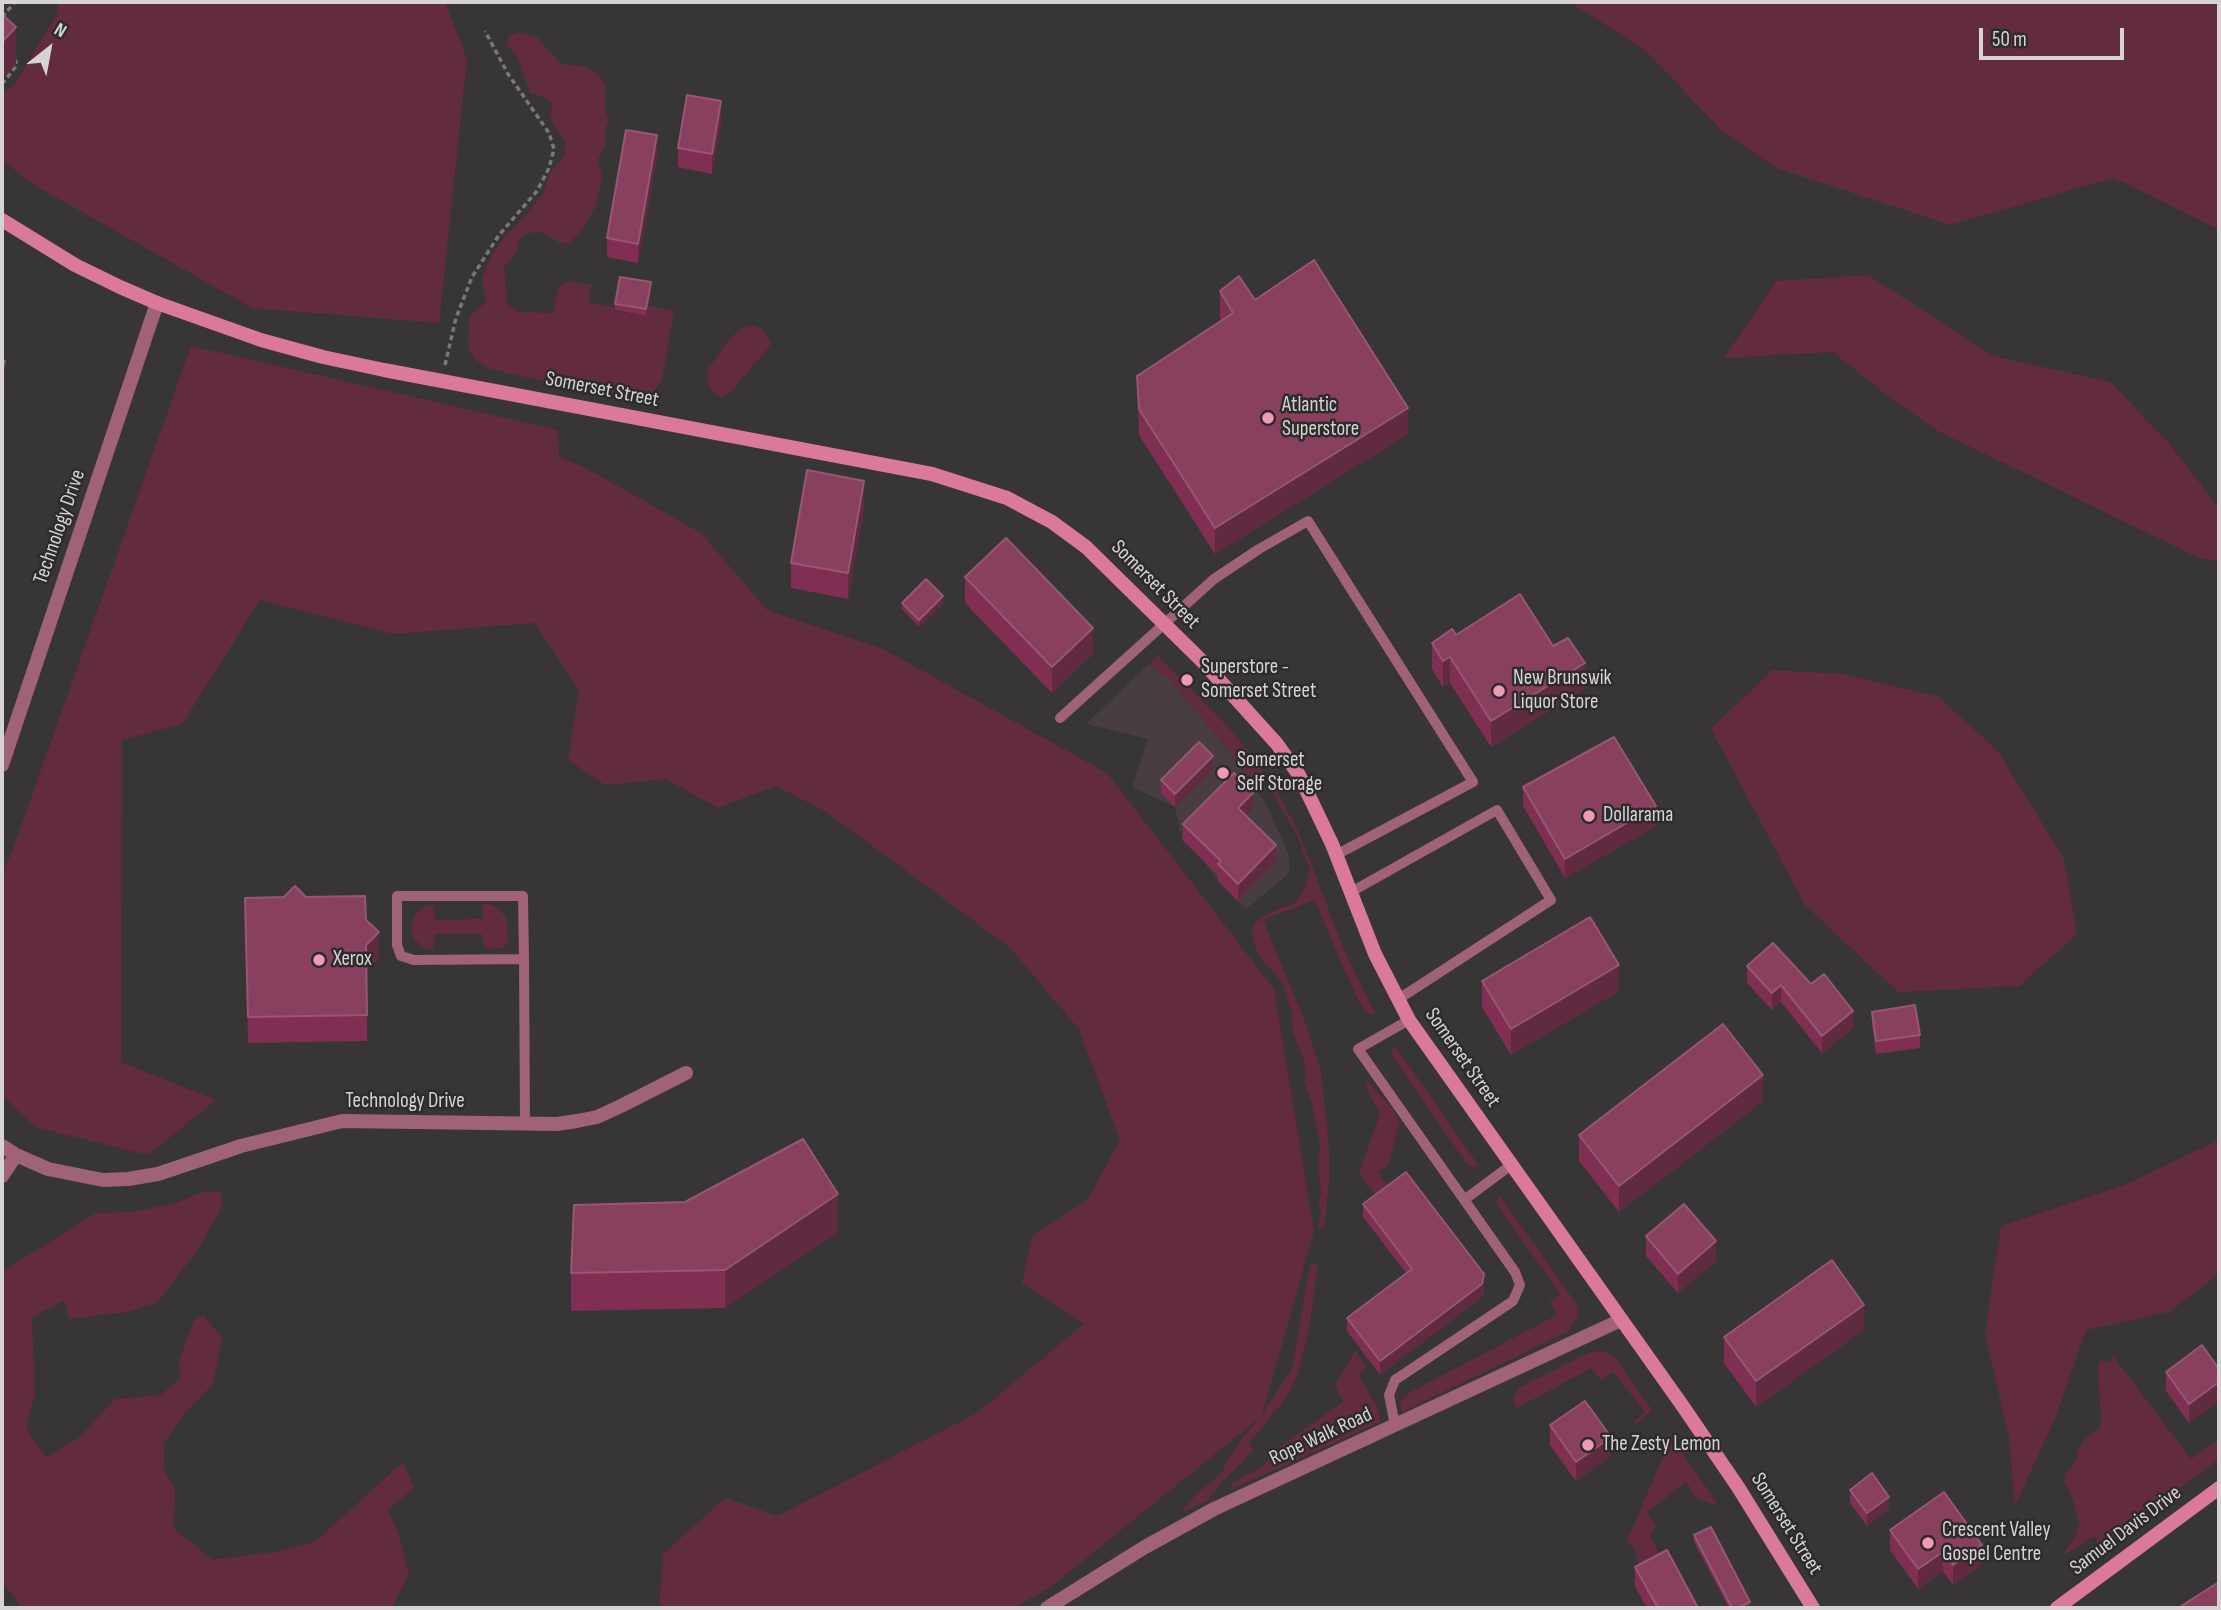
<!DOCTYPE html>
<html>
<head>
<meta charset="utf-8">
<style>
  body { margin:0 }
  #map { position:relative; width:2221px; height:1610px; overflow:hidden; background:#383536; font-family:"Sofia Sans Condensed",sans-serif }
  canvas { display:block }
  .frame { position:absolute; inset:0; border:4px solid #d5d3d4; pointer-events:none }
  .north { position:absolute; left:14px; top:14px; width:70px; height:70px; -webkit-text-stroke:5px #2e2b2c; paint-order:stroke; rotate:31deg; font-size:19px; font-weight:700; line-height:28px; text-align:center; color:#d5d3d4 }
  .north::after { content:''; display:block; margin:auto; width:24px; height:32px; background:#d5d3d4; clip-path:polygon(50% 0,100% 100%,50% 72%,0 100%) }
  .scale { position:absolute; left:1979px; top:28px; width:145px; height:32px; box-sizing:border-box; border:4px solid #d5d3d4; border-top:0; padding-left:9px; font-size:21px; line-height:24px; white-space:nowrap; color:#d5d3d4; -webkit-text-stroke:5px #2e2b2c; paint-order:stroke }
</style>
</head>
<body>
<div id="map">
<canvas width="2221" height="1610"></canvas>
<div class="frame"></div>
<div class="north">N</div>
<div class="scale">50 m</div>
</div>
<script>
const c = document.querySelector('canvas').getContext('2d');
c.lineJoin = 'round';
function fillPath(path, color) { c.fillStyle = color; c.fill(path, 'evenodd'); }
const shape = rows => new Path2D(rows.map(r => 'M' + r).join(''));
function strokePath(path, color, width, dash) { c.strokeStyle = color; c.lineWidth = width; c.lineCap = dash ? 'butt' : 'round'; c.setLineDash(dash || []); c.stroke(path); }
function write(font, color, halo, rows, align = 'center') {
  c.font = font + ' "Sofia Sans Condensed",sans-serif'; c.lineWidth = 5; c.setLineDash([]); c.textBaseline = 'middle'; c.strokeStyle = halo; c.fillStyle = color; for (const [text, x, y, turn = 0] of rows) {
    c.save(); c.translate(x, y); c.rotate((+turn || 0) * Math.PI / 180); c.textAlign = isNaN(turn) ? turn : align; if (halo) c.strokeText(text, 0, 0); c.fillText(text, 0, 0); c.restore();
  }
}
const built = shape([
  [1149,664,1169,679,1226,747,1266,804,1288,853,1290,868,1286,876,1246,909,1218,881,1203,860,1183,841,1175,807,1132,787,1148,739,1086,724]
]);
const green = shape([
  [59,2,445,2,467,59,439,323,252,308,36,186,2,160,2,93,16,82,56,16],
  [1570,2,2219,2,2219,230,2114,178,1950,225,1777,168,1723,132,1646,51],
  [519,32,537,37,561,64,587,67,598,74,605,85,605,110,609,121,605,130,605,146,598,160,602,177,596,205,585,226,569,244,558,242,542,232,527,233,519,239,516,253,504,266,507,304,518,312,553,313,559,286,568,281,592,285,588,302,616,308,616,311,646,316,648,306,674,310,662,381,653,392,637,399,625,400,490,369,474,359,468,347,469,320,473,313,486,302,482,278,492,255,503,239,524,217,543,194,550,173,565,155,565,142,551,120,552,104,546,98,530,93,518,57,507,45,509,35],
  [1868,275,1993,356,2110,382,2167,441,2219,508,2219,561,2199,558,1938,431,1889,397,1833,352,1724,358,1776,281],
  [750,325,760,328,769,338,771,343,769,347,729,394,721,397,714,394,707,382,709,368,729,339,742,328],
  [191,346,558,430,559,457,582,466,701,533,767,610,883,649,1107,773,1274,989,1314,1231,1262,1415,1292,1369,1308,1274,1311,1264,1318,1265,1309,1329,1297,1377,1285,1399,1249,1443,1254,1449,1220,1484,1207,1501,1180,1514,1199,1491,1210,1484,1224,1469,1225,1464,1240,1441,1262,1416,1052,1586,1014,1608,659,1608,663,1554,725,1498,778,1516,977,1413,1084,1324,1022,1283,1032,1237,1088,1199,1120,1140,1079,1029,1009,947,825,811,776,786,718,808,666,779,605,785,568,760,579,690,535,623,393,634,260,600,182,724,122,740,121,1062,216,1100,148,1155,35,1127,2,1095,2,873,12,852],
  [1158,656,1227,726,1250,753,1277,791,1299,833,1344,950,1376,1015,1366,1013,1361,1005,1342,965,1315,900,1263,920,1306,1024,1321,1072,1329,1149,1329,1184,1324,1229,1317,1228,1321,1215,1319,1206,1321,1192,1318,1169,1320,1145,1312,1104,1304,1082,1306,1074,1304,1060,1293,1033,1292,1014,1282,982,1260,957,1255,947,1252,932,1253,925,1263,916,1295,903,1305,888,1310,870,1297,835,1262,776,1252,783,1226,747,1169,679,1149,664],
  [1772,670,1842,674,1937,696,1998,751,2064,859,2077,934,2019,986,1898,992,1805,905,1711,729],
  [488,903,500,910,507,919,508,942,503,948,484,949,482,934,435,934,433,950,424,948,414,939,411,930,412,920,418,911,425,906,433,905,435,920,482,919,482,905],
  [1395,1046,1479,1166,1472,1167,1467,1164,1393,1057,1391,1050],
  [1367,1081,1393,1109,1399,1122,1389,1164,1378,1172,1390,1189,1377,1197,1359,1173,1380,1114,1365,1085],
  [2219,1140,2219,1274,2169,1312,2086,1330,2054,1421,2015,1505,2009,1438,1985,1334,2001,1226,2124,1185],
  [220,1191,223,1205,196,1252,157,1303,128,1312,69,1319,64,1301,32,1317,35,1392,26,1428,46,1457,79,1438,115,1399,161,1395,181,1378,179,1361,194,1320,203,1315,222,1337,213,1384,184,1414,164,1443,164,1469,175,1490,174,1528,212,1560,274,1552,315,1542,403,1462,414,1488,388,1510,398,1533,409,1574,392,1608,22,1608,2,1581,2,1272,96,1213,133,1212,175,1203,203,1192],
  [1500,1196,1575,1302,1578,1308,1577,1318,1569,1326,1571,1330,1402,1412,1400,1402,1407,1394,1557,1315,1550,1301,1560,1294,1498,1206,1496,1201],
  [1355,1351,1367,1367,1359,1375,1379,1411,1380,1422,1230,1490,1233,1483,1266,1464,1271,1453,1343,1402,1335,1385],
  [1598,1351,1606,1352,1615,1358,1652,1410,1636,1425,1634,1422,1645,1412,1613,1372,1601,1381,1592,1368,1517,1408,1513,1399,1518,1388,1588,1353],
  [2113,1356,2191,1459,2219,1439,2219,1459,2098,1549,2096,1538,2093,1537,2065,1555,2064,1552,2076,1535,2079,1525,2074,1503,2064,1480,2066,1473,2078,1458,2078,1450,2084,1440,2099,1428,2101,1421,2098,1370,2100,1361,2110,1362],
  [1670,1435,1719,1506,1696,1498,1686,1481,1647,1513,1656,1525,1650,1536,1667,1569,1635,1586,1638,1562,1633,1546,1626,1543,1665,1452,1651,1445,1663,1436]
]);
const path = shape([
  [2,17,15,2],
  [2,84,17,65,13,55],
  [445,365,456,318,472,277,499,235,537,191,549,168,554,149,549,133,508,74,485,31]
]);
const service = shape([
  [1060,718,1214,579,1259,549,1308,521,1473,782,1336,855],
  [1351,892,1497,810,1551,900,1397,1000],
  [524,959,414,960,401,956,397,945,397,896,523,896,524,959,525,1124],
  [1464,1200,1511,1165],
  [1395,1425,1389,1395,1395,1380,1513,1301,1520,1285,1515,1272,1358,1049,1409,1020]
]);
const minor = shape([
  [2,765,157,303],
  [2,1146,16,1155,48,1169,103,1180,128,1179,158,1174,241,1146,342,1121,557,1124,577,1121,597,1117,621,1106,686,1073],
  [2,1176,16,1155],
  [1047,1608,1145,1547,1214,1509,1621,1320]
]);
const secondary = shape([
  [2,220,75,265,120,287,157,303,261,340,323,357,384,370,932,474,1007,498,1052,522,1086,547,1202,661,1277,744,1299,775,1332,844,1375,954,1409,1020,1682,1405,1738,1487,1813,1608],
  [2057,1608,2219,1488]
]);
const wall = shape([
  [721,121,712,174,678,167,678,148],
  [657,155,638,263,607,257,607,238],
  [651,289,646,316,615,310,615,304],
  [1220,291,1255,300,1408,434,1215,554,1139,435,1137,376,1221,320,1220,317],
  [864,507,848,599,791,588,791,563],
  [965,577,1093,654,1052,693,965,603],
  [902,603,943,603,919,627,902,609],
  [1456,635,1553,646,1585,689,1491,747,1450,683,1443,687,1432,669,1432,643],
  [1213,769,1175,807,1161,793,1161,780],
  [1523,787,1656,826,1565,878,1523,806],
  [1253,809,1247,816,1276,862,1238,901,1218,881,1218,875,1183,841,1183,824],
  [306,897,366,920,379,958,367,970,367,1041,248,1043,245,924],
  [1773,943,1853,1028,1822,1053,1781,1002,1772,1010,1747,983,1747,966],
  [1482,981,1619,991,1511,1055,1482,1007],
  [1872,1012,1920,1035,1920,1048,1876,1054,1872,1025],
  [1763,1101,1619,1212,1579,1161,1579,1135],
  [1363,1204,1484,1287,1482,1297,1380,1375,1347,1331,1347,1318,1406,1273,1363,1217],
  [838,1232,725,1308,571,1311,571,1273],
  [1646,1236,1716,1261,1678,1293,1646,1256],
  [1864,1330,1756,1407,1724,1363,1724,1337],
  [2219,1369,2219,1401,2189,1423,2166,1391,2166,1372],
  [1550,1425,1611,1456,1576,1481,1550,1445],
  [1850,1490,1889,1510,1867,1526,1850,1503],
  [1890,1530,1982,1564,1953,1585,1943,1571,1918,1589,1890,1550],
  [1694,1535,1750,1608,1729,1608,1694,1542],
  [1635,1567,1698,1608,1647,1608,1635,1586]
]);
const shadedWall = shape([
  [16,27,16,64,2,80,2,42],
  [721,101,721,121,712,174,712,154],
  [657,135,657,155,638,263,638,244],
  [651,282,651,289,646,316,646,309],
  [5,361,5,399,2,409,2,371],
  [1408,408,1408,434,1215,554,1215,528],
  [864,481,864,507,848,599,848,573],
  [943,596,943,603,919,627,919,620],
  [1093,628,1093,654,1052,693,1052,667],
  [1450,657,1450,683,1443,687,1443,661],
  [1585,663,1585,689,1491,747,1491,721],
  [1213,756,1213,769,1175,807,1175,794],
  [1253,793,1253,809,1238,824,1238,808],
  [1656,806,1656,826,1565,878,1565,859],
  [1276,845,1276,862,1238,901,1238,884],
  [379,932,379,958,366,971,366,945],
  [1619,965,1619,991,1511,1055,1511,1029],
  [1781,985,1781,1002,1772,1010,1772,993],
  [1853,1011,1853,1028,1822,1053,1822,1036],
  [1763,1075,1763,1101,1619,1212,1619,1186],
  [838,1194,838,1232,725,1308,725,1270],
  [1716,1241,1716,1261,1678,1293,1678,1274],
  [1484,1274,1482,1297,1380,1375,1380,1361],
  [1864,1305,1864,1330,1756,1407,1756,1381],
  [2219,1382,2219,1401,2189,1423,2189,1404],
  [1611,1437,1611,1456,1576,1481,1576,1462],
  [1889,1497,1889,1510,1867,1526,1867,1513],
  [1982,1545,1982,1564,1953,1585,1953,1565],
  [1943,1552,1943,1571,1918,1589,1918,1569],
  [1750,1602,1750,1608,1738,1608]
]);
const building = shape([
  [2,14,16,27,2,42,2,14],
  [687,95,721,101,712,154,678,148,687,95],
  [626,130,657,135,638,244,607,238,626,130],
  [1314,260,1408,408,1215,528,1139,409,1137,376,1233,313,1220,291,1239,276,1255,300,1314,260],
  [620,277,651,282,646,309,615,304,620,277],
  [2,360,5,361,2,371,2,360],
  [807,470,864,481,848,573,791,563,807,470],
  [1006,538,1093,628,1052,667,965,577,1006,538],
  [926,579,943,596,919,620,902,603,926,579],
  [1520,594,1553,646,1568,638,1585,663,1491,721,1450,657,1443,661,1432,643,1452,629,1456,635,1520,594],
  [1614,737,1656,806,1565,859,1523,787,1614,737],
  [1199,742,1213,756,1175,794,1161,780,1199,742],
  [1234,773,1253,793,1238,808,1276,845,1238,884,1218,864,1221,861,1183,824,1234,773],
  [295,886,306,897,365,896,366,920,379,932,366,945,367,1015,248,1017,245,898,284,897,295,886],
  [1590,917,1619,965,1511,1029,1482,981,1590,917],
  [1773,943,1811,984,1824,974,1853,1011,1822,1036,1781,985,1772,993,1747,966,1773,943],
  [1915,1005,1920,1035,1876,1041,1872,1012,1915,1005],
  [1723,1024,1763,1075,1619,1186,1579,1135,1723,1024],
  [803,1139,838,1194,725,1270,571,1273,574,1205,685,1202,803,1139],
  [1406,1172,1484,1274,1482,1284,1380,1361,1347,1318,1412,1269,1363,1204,1406,1172],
  [1684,1204,1716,1241,1678,1274,1646,1236,1684,1204],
  [1832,1260,1864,1305,1756,1381,1724,1337,1832,1260],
  [2202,1345,2219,1369,2219,1382,2189,1404,2166,1372,2202,1345],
  [1585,1401,1611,1437,1576,1462,1550,1425,1585,1401],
  [1872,1473,1889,1497,1867,1513,1850,1490,1872,1473],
  [1944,1492,1982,1545,1953,1565,1943,1552,1918,1569,1890,1530,1944,1492],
  [1711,1527,1750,1602,1738,1608,1732,1608,1694,1535,1711,1527],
  [1667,1550,1698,1608,1658,1608,1635,1567,1667,1550],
  [2219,1582,2219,1608,2178,1608,2219,1582]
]);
const markers = [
  [1268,418,7,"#f09ab6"],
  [1187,680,7,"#f09ab6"],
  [1499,691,7,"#f09ab6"],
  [1223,773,7,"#f09ab6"],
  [1589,816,7,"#f09ab6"],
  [319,960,7,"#f09ab6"],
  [1588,1445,7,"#f09ab6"],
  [1928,1543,7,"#f09ab6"]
];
const streetNames = [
  ["Somerset Street",602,390,11],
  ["Technology Drive",60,527,-71],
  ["Somerset Street",1155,585,45],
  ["Somerset Street",1462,1058,55],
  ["Technology Drive",405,1102],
  ["Rope Walk Road",1321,1437,-25],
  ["Somerset Street",1786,1524,58],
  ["Samuel Davis Drive",2126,1531,-37]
];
const poiNames = [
  ["Atlantic",1282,406],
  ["Superstore",1282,430],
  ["Superstore -",1201,668],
  ["Somerset Street",1201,692],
  ["New Brunswik",1513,679],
  ["Liquor Store",1513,703],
  ["Somerset",1237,761],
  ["Self Storage",1237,785],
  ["Dollarama",1603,816],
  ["Xerox",333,960],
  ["The Zesty Lemon",1602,1445],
  ["Crescent Valley",1942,1531],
  ["Gospel Centre",1942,1555]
];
fillPath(built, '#483e41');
fillPath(green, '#632b40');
strokePath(path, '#7a7778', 3.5, [5, 3.5]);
strokePath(service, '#a06277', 10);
strokePath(minor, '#a06277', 14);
strokePath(secondary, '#da799b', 14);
fillPath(wall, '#802e51');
fillPath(shadedWall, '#602a40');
fillPath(building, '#89405f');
strokePath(building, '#955771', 2);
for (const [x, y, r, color] of markers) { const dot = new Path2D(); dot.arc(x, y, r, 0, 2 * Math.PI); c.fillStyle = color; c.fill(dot); strokePath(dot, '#2e2b2c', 2.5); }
write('21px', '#d5d3d4', '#2e2b2c', streetNames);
write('21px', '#d5d3d4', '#2e2b2c', poiNames, 'left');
</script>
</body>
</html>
